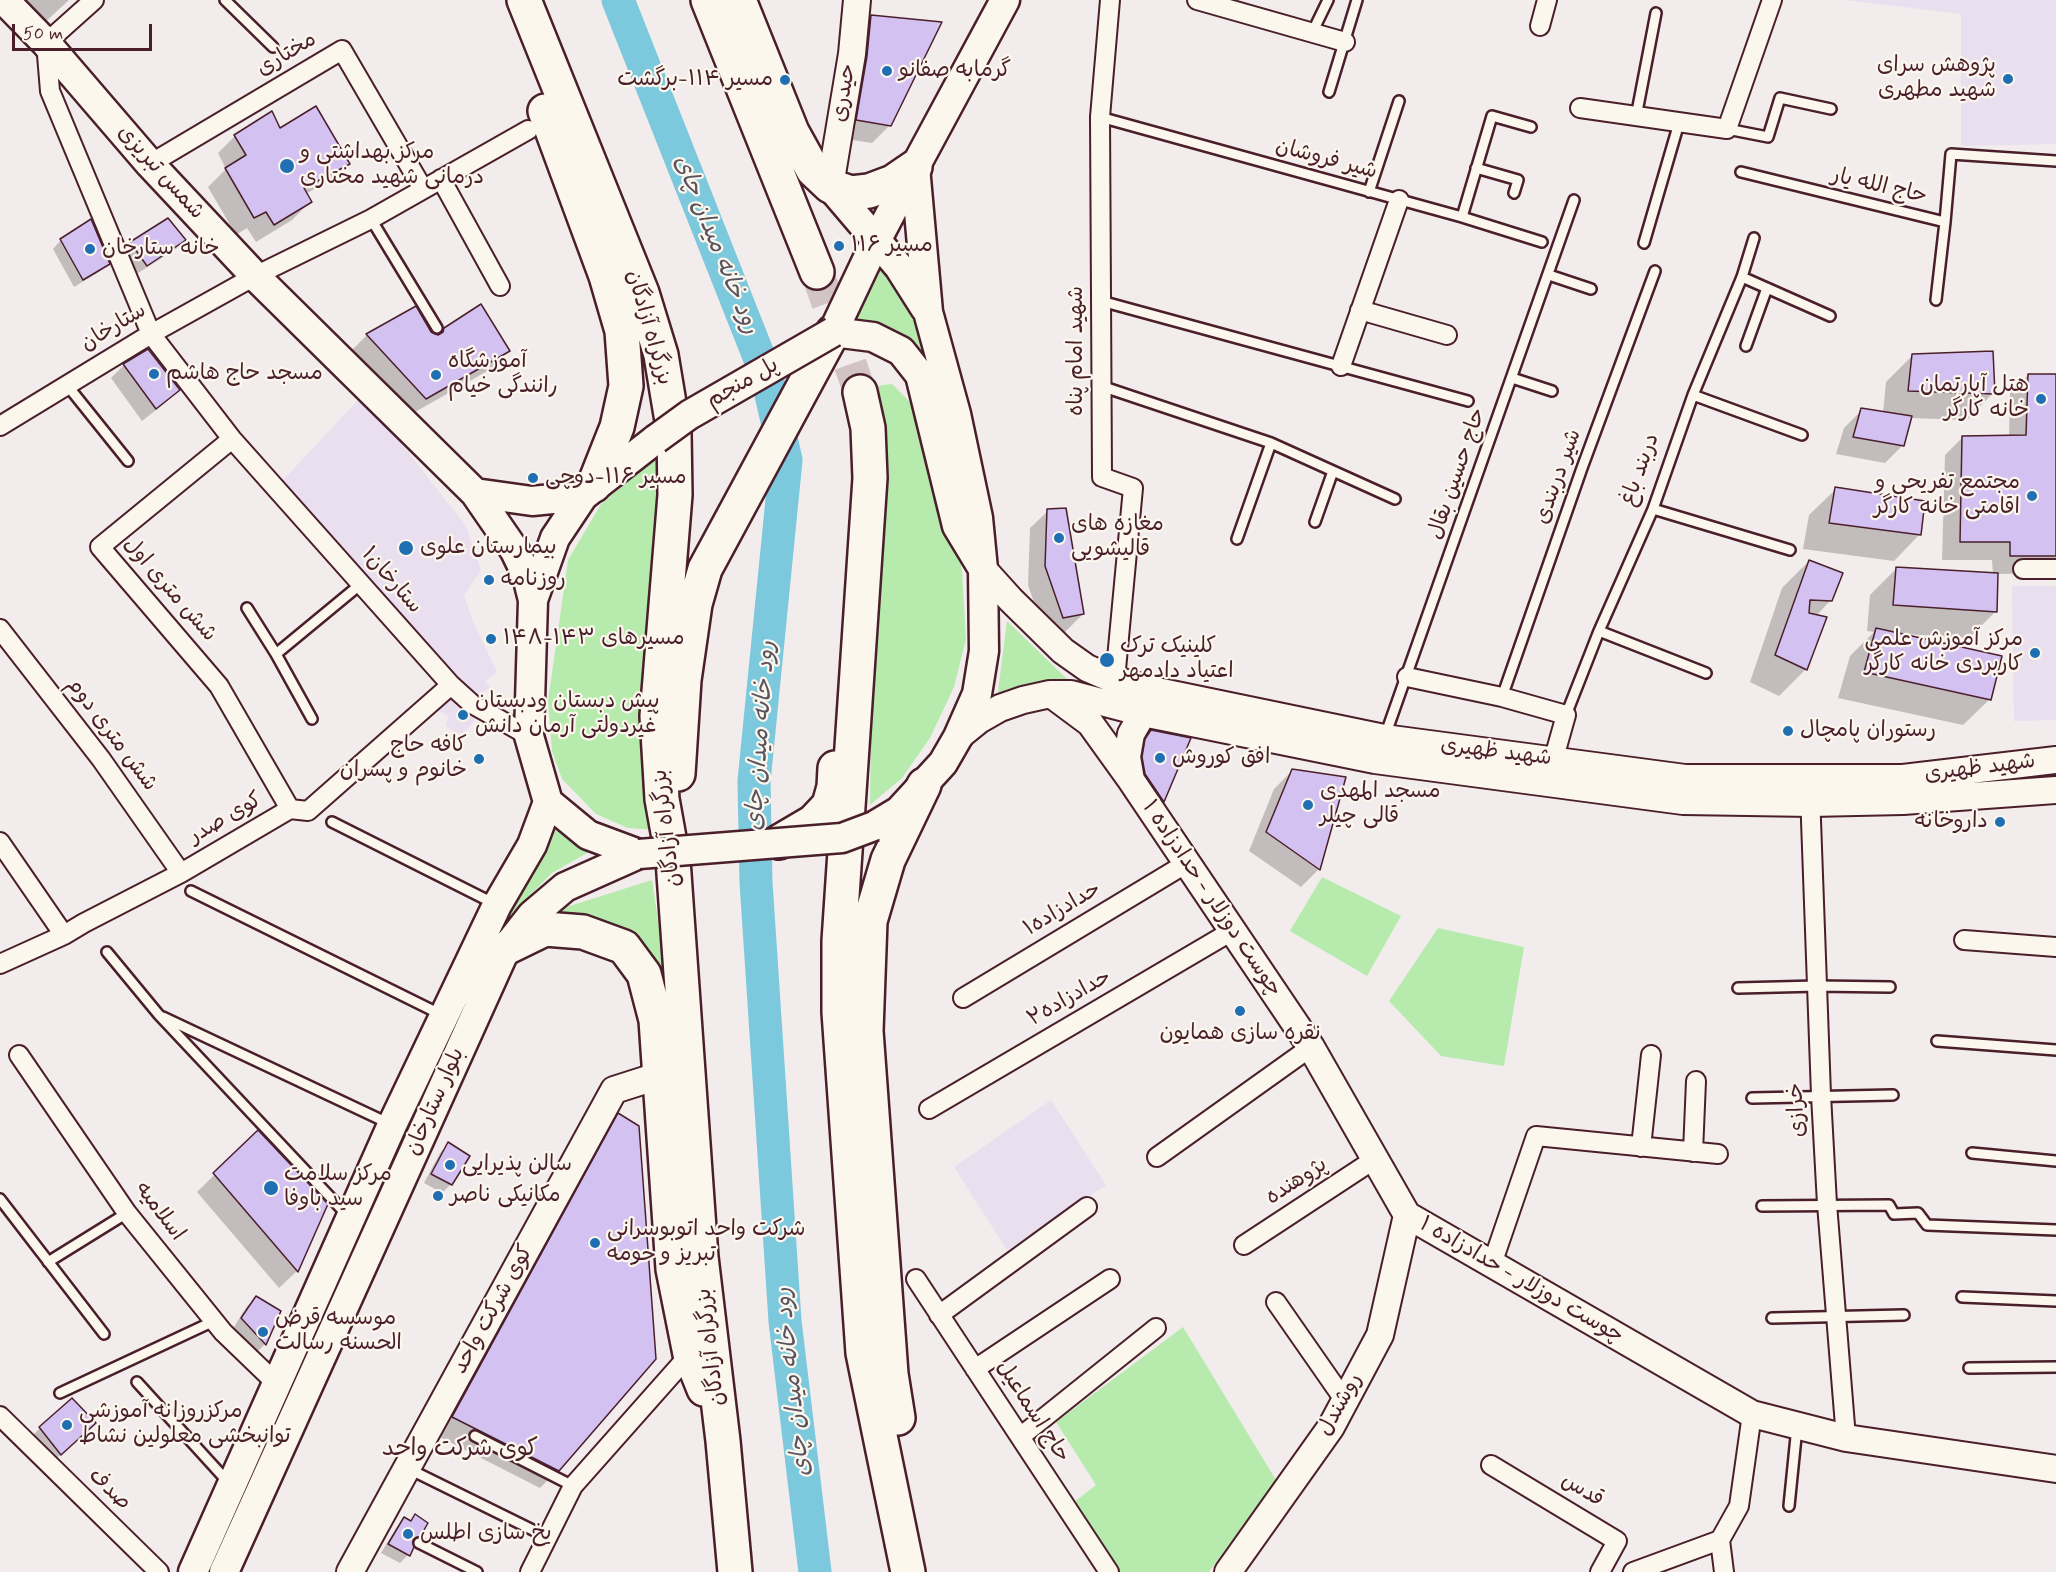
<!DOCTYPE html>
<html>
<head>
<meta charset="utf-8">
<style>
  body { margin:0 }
  #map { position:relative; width:2056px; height:1572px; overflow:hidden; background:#f3eced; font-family:Mynerve,sans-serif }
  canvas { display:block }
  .scale { position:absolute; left:12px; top:24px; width:140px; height:27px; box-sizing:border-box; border:3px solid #4a1f2b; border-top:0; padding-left:8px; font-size:18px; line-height:21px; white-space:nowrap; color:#4a1f2b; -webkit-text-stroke:4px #fbf7ec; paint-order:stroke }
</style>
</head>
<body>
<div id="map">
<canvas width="2056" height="1572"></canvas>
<div class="scale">50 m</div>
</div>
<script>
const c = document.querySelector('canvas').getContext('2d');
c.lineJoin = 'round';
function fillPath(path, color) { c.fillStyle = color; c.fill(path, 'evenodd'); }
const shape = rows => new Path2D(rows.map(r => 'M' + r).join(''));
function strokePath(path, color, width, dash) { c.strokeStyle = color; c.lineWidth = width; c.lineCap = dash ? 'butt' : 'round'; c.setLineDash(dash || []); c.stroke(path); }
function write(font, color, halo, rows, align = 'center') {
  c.font = font + ' Mynerve,"Playpen Sans Arabic",sans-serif'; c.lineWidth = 4.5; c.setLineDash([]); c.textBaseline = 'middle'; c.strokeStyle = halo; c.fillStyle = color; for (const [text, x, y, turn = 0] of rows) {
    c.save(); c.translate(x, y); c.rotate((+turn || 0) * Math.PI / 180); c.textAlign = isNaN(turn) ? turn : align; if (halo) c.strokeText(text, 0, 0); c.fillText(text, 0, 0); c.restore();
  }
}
const built = shape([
  [1846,0,2056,0,2056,144,1961,146,1961,14],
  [363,395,466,526,481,570,464,595,473,622,497,672,485,681,490,687,472,704,282,481],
  [2012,586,2056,586,2056,720,2014,721],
  [453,693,480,715,461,736,446,726,448,716,436,709],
  [1051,1100,1106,1185,1007,1250,954,1167]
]);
const green = shape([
  [880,265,914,312,930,373,854,321],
  [892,384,912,404,943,467,962,571,966,639,954,687,930,738,902,778,870,805,871,726,885,532,888,451,877,386],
  [667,449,657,830,628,828,596,814,562,779,552,751,548,701,568,560,601,504],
  [1007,621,1067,679,997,699],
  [556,829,594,849,552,873,531,894,489,960,483,957,522,882],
  [1322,877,1401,916,1367,976,1290,931],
  [652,880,668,988,651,956,628,936,594,918,557,910],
  [1438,928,1524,947,1504,1066,1441,1056,1389,1001],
  [1183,1327,1276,1480,1209,1572,1117,1572,1073,1503,1096,1485,1056,1422]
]);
const shadow = shape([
  [24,0,69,0,44,23],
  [871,17,890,125,872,143,839,138,853,35],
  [280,130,348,163,330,181,305,194,310,202,292,220,256,242,247,228,236,235,208,187,226,169,218,153,235,136],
  [168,220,184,240,176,249,138,273,122,252,131,243],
  [61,240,108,264,99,272,74,287,53,249],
  [416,308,432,335,438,335,445,329,508,351,491,369,408,416,349,353,367,335],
  [1912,356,1993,393,1967,420,1910,418,1903,445,1885,463,1836,454,1844,428,1862,410,1883,413,1886,382],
  [124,365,178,390,165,403,142,421,111,378],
  [2028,375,2056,376,2056,573,1997,574,1995,612,1969,638,1905,634,1905,636,1990,699,1963,725,1838,698,1850,656,1874,632,1867,631,1870,595,1897,568,1993,574,1992,560,1942,560,1945,455,1963,437,2009,437,2010,393],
  [1836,489,1920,534,1894,561,1803,549,1809,515],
  [1048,511,1083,614,1065,632,1045,635,1028,585,1030,528],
  [1809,561,1831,600,1816,616,1825,618,1806,669,1779,696,1750,682,1782,588],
  [1151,731,1189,739,1162,801,1150,813,1138,745],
  [1292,771,1344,778,1319,869,1301,887,1249,851,1274,789],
  [619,1115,558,1470,540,1488,436,1435,601,1133],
  [258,1132,326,1205,297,1271,279,1288,197,1192],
  [448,1144,451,1184,442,1193,424,1183,440,1153],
  [256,1298,279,1311,265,1344,257,1352,234,1327,247,1306],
  [40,1428,81,1436,47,1467,27,1441],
  [415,1516,419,1536,412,1543,408,1555,400,1563,381,1553,396,1528,405,1519,410,1522]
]);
const river = shape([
  [618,0,767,377,786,460,754,781,756,882,785,1321,815,1572]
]);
const building = shape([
  [871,15,942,22,891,126,856,120,867,56,871,15],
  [316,106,350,164,304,188,312,202,274,225,266,212,254,218,225,168,246,155,234,135,272,111,280,128,316,106],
  [168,218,186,240,147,266,130,242,168,218],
  [91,219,110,264,83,280,60,239,91,219],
  [481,304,510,351,426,399,366,334,416,306,431,332,438,335,443,332,444,328,481,304],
  [148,349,180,390,156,409,123,364,148,349],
  [1993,351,1995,394,1908,391,1912,354,1993,351],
  [2028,374,2056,374,2056,556,2010,556,2010,542,1960,542,1962,436,2026,435,2028,374],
  [1861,408,1912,416,1904,446,1853,437,1861,408],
  [1835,487,1925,501,1921,535,1829,523,1835,487],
  [1066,508,1084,614,1063,618,1045,566,1047,509,1066,508],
  [1809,560,1843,573,1832,601,1810,600,1809,613,1827,617,1807,670,1775,655,1809,560],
  [1896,567,1998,573,1997,612,1893,605,1896,567],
  [1876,628,2002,656,1991,700,1864,672,1876,628],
  [1151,730,1191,738,1164,802,1145,774,1142,757,1145,739,1151,730],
  [1292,769,1346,777,1320,870,1266,832,1292,769],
  [618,1113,639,1126,656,1359,559,1471,452,1417,618,1113],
  [258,1130,328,1204,298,1272,213,1173,258,1130],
  [448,1142,470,1156,452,1185,431,1174,448,1142],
  [256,1296,281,1311,266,1345,241,1318,256,1296],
  [72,1398,96,1423,61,1455,39,1427,72,1398],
  [415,1514,428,1523,420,1537,413,1539,414,1547,410,1556,388,1544,404,1517,411,1521,415,1514]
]);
const highwayTunnel = shape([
  [817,272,860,392]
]);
const lane = shape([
  [225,0,273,47],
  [1312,33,1328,0],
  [1329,92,1357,0],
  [1100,117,1462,217,1542,242],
  [1636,117,1656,13],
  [1727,129,1768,137,1780,98,1831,109],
  [1476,168,1518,180,1514,193],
  [1741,172,1945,222,1951,154,2056,161],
  [1369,192,1399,101],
  [1462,217,1492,116,1531,127],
  [371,219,437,328],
  [1644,243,1679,123],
  [1549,275,1591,289],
  [1742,277,1830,316],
  [1936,300,1945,222],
  [1101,301,1468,401],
  [1746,346,1767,288],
  [1512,378,1552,391],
  [67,385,128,461],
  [1101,386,1271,443,1395,499],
  [1693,395,1802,435],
  [1653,509,1790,550],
  [1315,522,1333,471],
  [1237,539,1271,443],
  [247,608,276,654,312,719],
  [1599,631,1706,673],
  [276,654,362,583],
  [1502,697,1582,468,1655,271],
  [1566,715,1599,631,1653,509,1693,395,1742,277,1754,238],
  [1385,736,1574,200],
  [332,822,495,904],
  [191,891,442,1015],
  [107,952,159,1015,348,1216],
  [1738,988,1817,986,1890,987],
  [163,1017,390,1124],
  [1937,1041,2056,1050],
  [1752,1098,1893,1095],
  [1972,1153,2056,1161],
  [0,1199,104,1334],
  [1762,1206,1889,1205,1894,1214,1918,1213,1927,1225,2056,1230],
  [48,1262,127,1213],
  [1962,1297,2056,1301],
  [1772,1318,1904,1315],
  [1969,1368,2056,1367],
  [137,1382,228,1482],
  [60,1393,214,1321],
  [475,1436,573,1486],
  [409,1469,547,1537],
  [1789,1506,1797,1427],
  [419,1543,477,1572]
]);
const street = shape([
  [94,0,46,43,50,91,151,334,232,439,451,685,472,704,529,736],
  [1110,0,1100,117,1102,477,1133,488,1115,680],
  [1197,0,1345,42],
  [1540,26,1547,0],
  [1580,108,1727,129,1772,0],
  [150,164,342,50,423,189],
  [441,179,500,286],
  [1360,310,1447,335],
  [1341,366,1399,200],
  [0,426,151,334,255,276,371,219,528,130],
  [232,439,100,547,219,686,290,809],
  [2023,569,2056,569],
  [0,629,101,759,181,873],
  [1407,677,1502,697,1566,715,1550,772],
  [1810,793,1821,1095,1827,1204,1846,1438],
  [0,842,64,935],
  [1964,940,2056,947],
  [0,964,64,935,84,923,181,873,290,809,308,811,451,685],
  [963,998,1187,863],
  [19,1055,127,1213,223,1332,277,1384],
  [929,1109,1232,931],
  [1641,1147,1651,1055],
  [1693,1152,1696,1081],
  [1157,1157,1311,1047],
  [1244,1245,1375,1159],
  [1492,1264,1536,1136,1718,1154],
  [916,1279,1109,1572],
  [1276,1302,1345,1401],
  [939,1315,1087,1207],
  [975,1369,1110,1279],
  [0,1416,159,1572],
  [1020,1437,1156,1328],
  [1491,1465,1617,1541,1600,1572],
  [1720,1540,1724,1572],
  [530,1572,573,1486,690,1354],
  [1633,1572,1720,1540,1739,1506,1752,1414]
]);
const secondary = shape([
  [830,186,852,54,857,0],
  [983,569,1011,600,1063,651,1087,668,1115,680,1152,690,1384,738,1685,778,1903,778,2056,760],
  [1051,694,1090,723,1131,780,1127,757,1131,734,1143,713],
  [958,737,979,720,1000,708,1023,700,1050,694,1071,694,1143,713,1375,760,1683,801,1811,803,1903,801,2056,790],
  [1131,780,1311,1047,1407,1215,1752,1414,1846,1438,2056,1469],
  [350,1572,614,1090,661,1075],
  [1228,1572,1331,1427,1380,1335,1407,1215]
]);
const primary = shape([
  [4,0,46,43,150,164,255,276,475,493,515,551,527,576,533,600],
  [915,167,1005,0],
  [830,186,899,267,925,308],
  [475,493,532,501,583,496],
  [874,826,899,811,943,763,958,737,977,694,984,651,983,569,957,526,920,375,901,351,873,337,833,332,876,241,915,167,928,312,956,414,978,518,983,569],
  [639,854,588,835,548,802,529,736,533,600,555,538,583,496,656,439],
  [193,1572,392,1125,497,905,532,845,548,802],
  [224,1572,506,948,532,915,565,887,639,854]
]);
const highway = shape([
  [524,0,642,293,661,355,674,433,675,495,657,716,662,799,673,860,701,1257,723,1441,735,1572],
  [708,0,817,272],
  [739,0,792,132,813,170,830,186,851,193,869,191,893,182,915,167],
  [545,111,606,276,622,331,626,386,617,427,594,485],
  [860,392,868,428,870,478,839,941,839,1012,863,1353,908,1572],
  [678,774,684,680,695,604,705,569,833,332],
  [779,842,813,822,829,805,834,787,835,768],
  [506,948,545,929,583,932,624,947,644,974,656,1020,673,1269,690,1354,704,1389],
  [898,1418,891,1374,866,1031,870,921,888,860,924,785]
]);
const primaryBridge = shape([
  [656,439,689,415,833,332],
  [639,854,842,838,874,826]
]);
const markers = [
  [887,71,6,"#1f6fb2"],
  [2008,79,6,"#1f6fb2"],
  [785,80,6,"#1f6fb2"],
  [287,166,8,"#1f6fb2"],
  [839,246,6,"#1f6fb2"],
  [90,249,6,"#1f6fb2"],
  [154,374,6,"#1f6fb2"],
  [436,375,6,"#1f6fb2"],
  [2041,399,6,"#1f6fb2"],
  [533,478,6,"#1f6fb2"],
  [2032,496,6,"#1f6fb2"],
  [1059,538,6,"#1f6fb2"],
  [406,548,8,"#1f6fb2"],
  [489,580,6,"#1f6fb2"],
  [491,639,6,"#1f6fb2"],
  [2035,653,6,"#1f6fb2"],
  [1107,660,8,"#1f6fb2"],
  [463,715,6,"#1f6fb2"],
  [1788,731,6,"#1f6fb2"],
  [1160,758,6,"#1f6fb2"],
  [479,759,6,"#1f6fb2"],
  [1308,805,6,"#1f6fb2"],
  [2000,822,6,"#1f6fb2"],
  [1240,1011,6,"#1f6fb2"],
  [450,1165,6,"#1f6fb2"],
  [271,1188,8,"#1f6fb2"],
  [438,1196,6,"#1f6fb2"],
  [595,1243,6,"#1f6fb2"],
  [263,1332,6,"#1f6fb2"],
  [67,1425,6,"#1f6fb2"],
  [408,1534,6,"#1f6fb2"]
];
const streetNames = [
  ["مختاری",287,55,-31],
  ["حیدری",845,93,-80],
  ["شیر فروشان",1326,160,15],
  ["شمس تبریزی",160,173,48],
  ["حاج الله یار",1879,187,13],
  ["ستارخان",114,328,-31],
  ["بزرگراه آزادگان",648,328,74],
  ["شهید امام پناه",1077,351,-90],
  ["پل منجم",743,384,-30],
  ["دربند باغ",1641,470,-70],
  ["حاج حسین بقال",1458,474,-71],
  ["شیر دربندی",1559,477,-70],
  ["ستارخان۱",391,581,49],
  ["شش متری اول",169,590,49],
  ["شش متری دوم",111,735,53],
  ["شهید ظهیری",1496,753,7],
  ["شهید ظهیری",1980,769,-7],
  ["کوی صدر",226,819,-30],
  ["بزرگراه آزادگان",668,828,-97],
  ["چوست دوزلار - حدادزاده ۱",1211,899,56],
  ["حدادزاده۱",1062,910,-31],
  ["حدادزاده۲",1069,999,-30],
  ["بلوار ستارخان",436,1102,-66],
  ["خرازی",1798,1110,-93],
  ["پژوهنده",1297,1182,-33],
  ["اسلامیه",159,1212,53],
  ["چوست دوزلار - حدادزاده ۱",1521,1281,30],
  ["کوی شرکت واحد",494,1310,-61],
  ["بزرگراه آزادگان",712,1347,-97],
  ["روشندل",1341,1405,-61],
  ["حاج اسماعیل",1032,1412,57],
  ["صدف",109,1490,44],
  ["قدس",1582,1491,31]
];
const poiNames = [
  ["پژوهش سرای",1996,66,"right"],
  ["شهید مطهری",1996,91,"right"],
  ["گرمابه صفانو",899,71],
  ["مسیر ۱۱۴-برگشت",773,80,"right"],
  ["مرکز بهداشتی و",300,153],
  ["درمانی شهید مختاری",300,178],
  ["مسیر ۱۱۶",851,246],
  ["خانه ستارخان",102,249],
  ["آموزشگاه",448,362],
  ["رانندگی خیام",448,387],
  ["مسجد حاج هاشم",166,374],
  ["هتل آپارتمان",2029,386,"right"],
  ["خانه کارگر",2029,411,"right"],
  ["مسیر ۱۱۶-دوچی",545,478],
  ["مجتمع تفریحی و",2020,483,"right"],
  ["اقامتی خانه کارگر",2020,508,"right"],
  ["مغازه های",1071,525],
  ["قالیشویی",1071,550],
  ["بیمارستان علوی",420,548],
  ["روزنامه",501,580],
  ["مسیرهای ۱۴۳-۱۴۸",503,639],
  ["مرکز آموزش علمی",2023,640,"right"],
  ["کاربردی خانه کارگر",2023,665,"right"],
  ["کلینیک ترک",1120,647],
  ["اعتیاد دادمهر",1120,672],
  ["پیش دبستان ودبستان",475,702],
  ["غیردولتی آرمان دانش",475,727],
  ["رستوران پامچال",1800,731],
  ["کافه حاج‌",467,746,"right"],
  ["خانوم‌ و پسران",467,771,"right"],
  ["افق کوروش",1172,758],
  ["مسجد المهدی",1320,792],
  ["قالی چیلر",1320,817],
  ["داروخانه",1988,822,"right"],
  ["نقره سازی همایون",1240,1034,"center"],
  ["سالن پذیرایی",462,1165],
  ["مرکز سلامت",284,1175],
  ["سید باوفا",284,1200],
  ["مکانیکی ناصر",450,1196],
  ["شرکت واحد اتوبوسرانی",607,1230],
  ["تبریز و حومه",607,1255],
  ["موسسه قرض",275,1319],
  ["الحسنه رسالت",275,1344],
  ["مرکزروزانه آموزشی",79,1412],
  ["توانبخشی معلولین نشاط",79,1437],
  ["یخ سازی اطلس",420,1534]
];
const waterNames = [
  ["رود خانه میدان چای",715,245,68],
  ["رود خانه میدان چای",762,736,-86],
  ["رود خانه میدان چای",794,1382,-96]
];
const neighbourhoodNames = [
  ["کوی شرکت واحد",460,1450]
];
fillPath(built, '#e9dfee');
fillPath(green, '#b6ebad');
fillPath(shadow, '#0003');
strokePath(river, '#7cc8dc', 33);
fillPath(building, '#d3c1f1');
strokePath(building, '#4a1f2b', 1.5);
strokePath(highwayTunnel, '#d1c3c6', 33, [33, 16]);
strokePath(lane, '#4a1f2b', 14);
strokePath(street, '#4a1f2b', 22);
strokePath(secondary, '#4a1f2b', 30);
strokePath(primary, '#4a1f2b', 33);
strokePath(highway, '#4a1f2b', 38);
strokePath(lane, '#fbf7ec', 9);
strokePath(street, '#fbf7ec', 18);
strokePath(secondary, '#fbf7ec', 26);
strokePath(primary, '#fbf7ec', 28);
strokePath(highway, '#fbf7ec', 33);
strokePath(primaryBridge, '#4a1f2b', 33, []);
strokePath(primaryBridge, '#fbf7ec', 28);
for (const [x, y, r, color] of markers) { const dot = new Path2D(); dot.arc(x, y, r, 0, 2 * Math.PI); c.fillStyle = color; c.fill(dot); strokePath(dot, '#fbf7ec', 2); }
write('22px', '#4a1f2b', '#fbf7ec', streetNames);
write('22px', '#4a1f2b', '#fbf7ec', poiNames, 'left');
write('italic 24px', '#595260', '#fbf7ec', waterNames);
write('24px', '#4a1f2b', '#fbf7ec', neighbourhoodNames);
</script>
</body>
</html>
